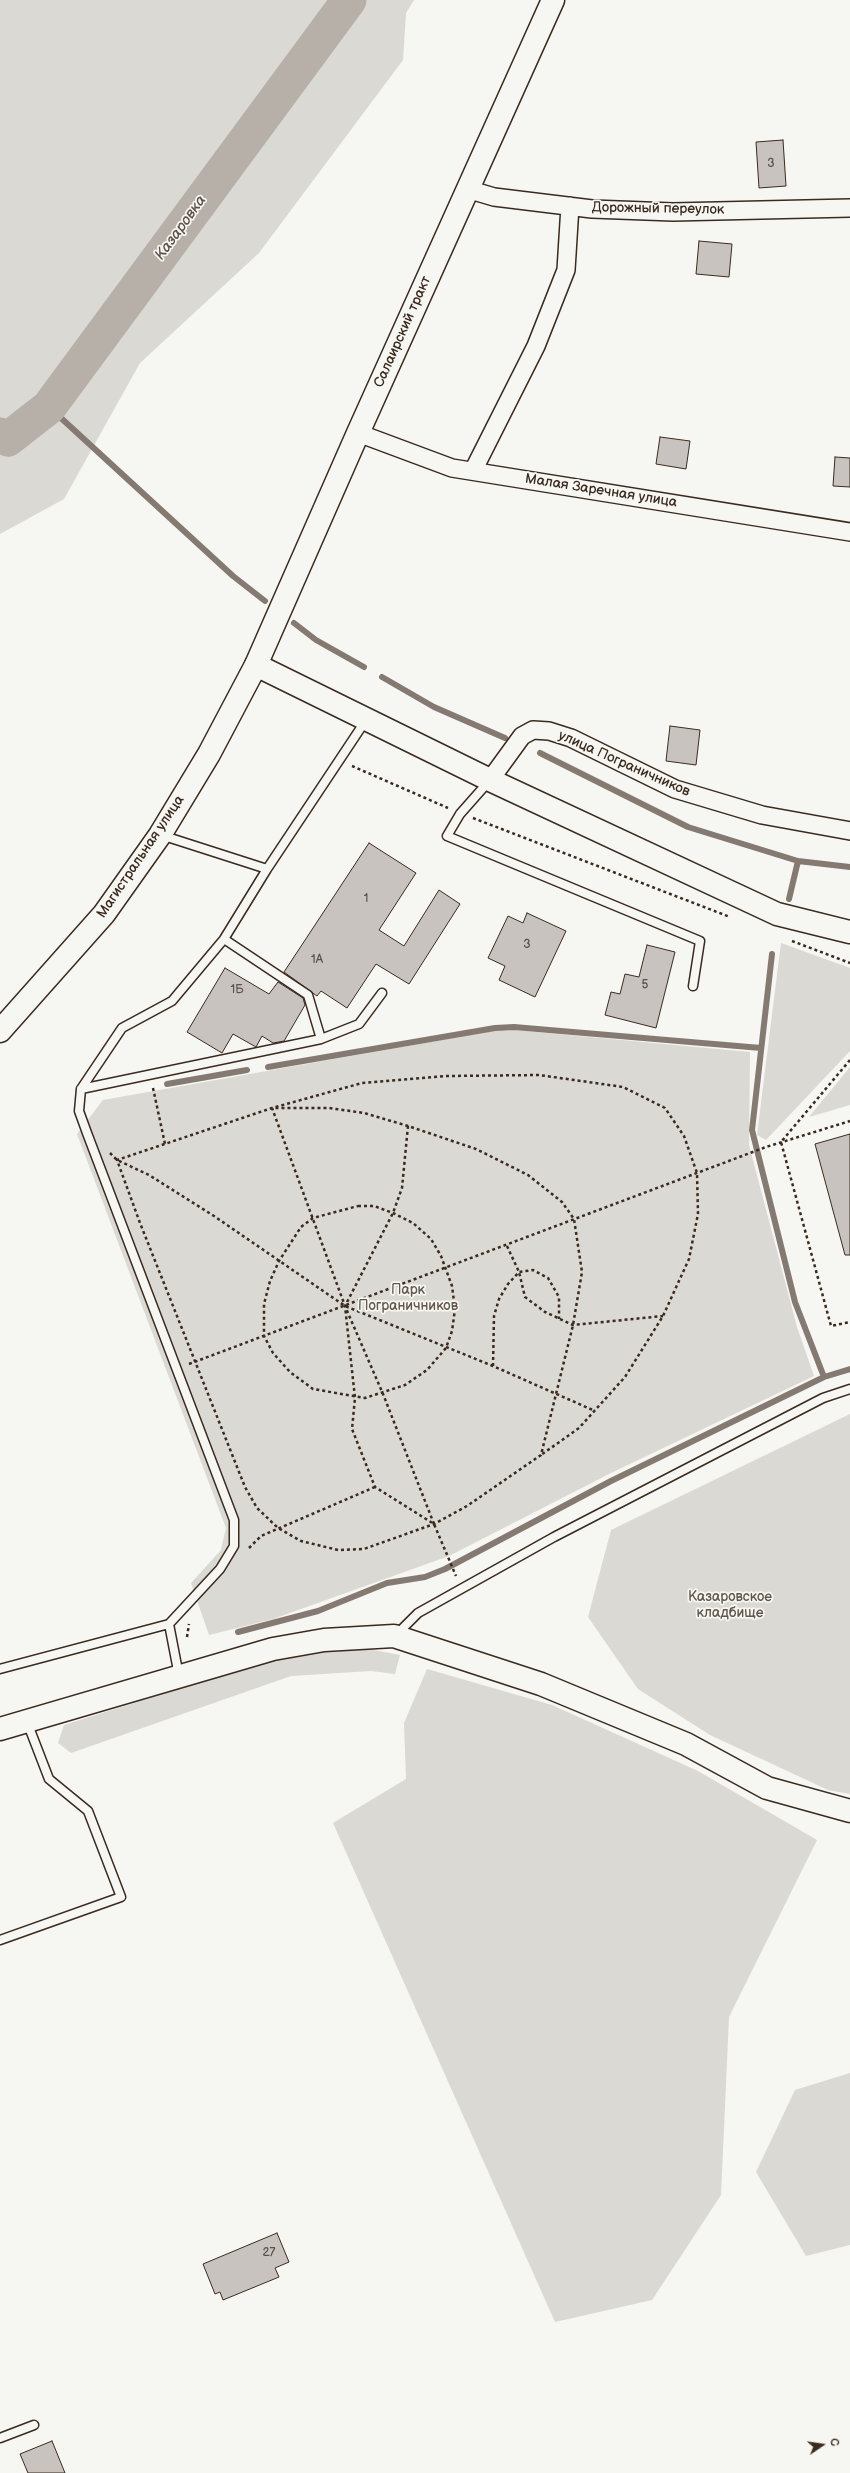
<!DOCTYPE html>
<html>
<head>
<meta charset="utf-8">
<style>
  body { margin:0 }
  #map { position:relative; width:850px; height:2473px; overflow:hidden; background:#f6f6f2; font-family:"Balsamiq Sans",sans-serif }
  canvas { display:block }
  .north { position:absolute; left:802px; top:2425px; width:40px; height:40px; -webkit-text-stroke:3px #f6f6f2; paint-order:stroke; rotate:77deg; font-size:11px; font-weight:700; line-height:16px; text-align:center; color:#3b2a1e }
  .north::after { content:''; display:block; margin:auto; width:14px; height:18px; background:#3b2a1e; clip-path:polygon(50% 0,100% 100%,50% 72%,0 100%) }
</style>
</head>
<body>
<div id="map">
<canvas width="850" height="2473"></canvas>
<div class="north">С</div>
</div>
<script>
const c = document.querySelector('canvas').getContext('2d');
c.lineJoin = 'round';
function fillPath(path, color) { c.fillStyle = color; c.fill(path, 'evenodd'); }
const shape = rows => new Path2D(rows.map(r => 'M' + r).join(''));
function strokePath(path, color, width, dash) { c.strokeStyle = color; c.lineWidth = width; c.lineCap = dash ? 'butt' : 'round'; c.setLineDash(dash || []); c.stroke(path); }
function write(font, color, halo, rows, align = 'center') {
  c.font = font + ' "Balsamiq Sans",sans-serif'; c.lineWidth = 3.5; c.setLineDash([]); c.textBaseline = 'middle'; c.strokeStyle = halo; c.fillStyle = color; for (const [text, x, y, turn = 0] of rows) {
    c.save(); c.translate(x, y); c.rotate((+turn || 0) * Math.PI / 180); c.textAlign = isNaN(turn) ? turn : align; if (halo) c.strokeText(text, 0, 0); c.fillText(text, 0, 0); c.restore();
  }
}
const green = shape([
  [0,0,414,0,406,13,403,60,259,253,140,363,64,499,0,534],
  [781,943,850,968,850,1051,766,1140,757,1135],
  [504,1029,750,1052,749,1145,797,1327,814,1376,611,1473,449,1556,273,1619,209,1635,191,1583,221,1550,226,1528,77,1134,103,1100],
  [850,1067,850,1105,809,1117],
  [850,1414,850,1794,828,1790,710,1735,638,1689,588,1617,611,1530],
  [358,1647,400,1655,395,1674,371,1671,291,1676,71,1753,58,1743,64,1725,290,1654],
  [427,1669,552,1705,698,1771,817,1840,729,2017,721,2195,652,2300,555,2322,333,1823,406,1779,404,1723],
  [850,2073,850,2245,806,2256,756,2172,795,2090]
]);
const stream = shape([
  [49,407,233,576,265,601],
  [294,623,316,640,364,667],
  [382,677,434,707,505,738],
  [540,753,688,827,798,861,850,867],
  [789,899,798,861],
  [268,1067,495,1028,514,1027,761,1048],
  [167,1084,247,1070],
  [824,1377,850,1369],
  [238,1632,318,1611,387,1583,425,1577,445,1569,611,1481,824,1377,795,1302,752,1130,772,954]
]);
const river = shape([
  [0,435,8,439,49,407,349,0]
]);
const building = shape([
  [783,140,786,186,759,188,756,142,783,140],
  [699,241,732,244,729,277,696,274,699,241],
  [660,437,690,441,686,469,656,464,660,437],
  [835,457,850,458,850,487,833,486,835,457],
  [670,726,700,730,696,765,666,761,670,726],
  [369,843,416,873,379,930,404,946,439,890,460,904,409,984,376,964,347,1008,321,991,317,996,284,972,369,843],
  [527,913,566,931,535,997,499,980,505,966,488,958,508,916,523,923,527,913],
  [647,945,675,952,656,1028,605,1015,611,992,620,994,625,974,639,977,647,945],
  [225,968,269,994,278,982,303,998,305,1005,284,1041,273,1043,262,1036,256,1047,233,1034,222,1053,187,1032,225,968],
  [850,1134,850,1255,845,1255,815,1144,850,1134],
  [277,2233,289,2262,275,2268,279,2277,223,2300,220,2292,215,2294,203,2264,277,2233],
  [52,2441,65,2473,28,2473,20,2454,52,2441]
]);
const path = shape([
  [352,766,448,808],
  [473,818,730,917],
  [792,941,850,963],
  [850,1060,781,1142,831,1326,850,1322],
  [153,1088,165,1144],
  [408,1126,402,1188,393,1213,345,1306,355,1398,352,1429,375,1487,434,1524,456,1576],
  [110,1153,117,1160,149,1175,214,1216,345,1306,493,1366,595,1411],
  [358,1206,374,1206,393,1213,413,1223,431,1239,441,1256,452,1286,455,1309,452,1331,446,1348,427,1370,405,1385,365,1398,313,1389,290,1372,273,1353,264,1336,264,1304,270,1281,279,1261,301,1227,313,1218,358,1206],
  [507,1246,519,1272,525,1297,545,1312,573,1325,663,1316],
  [189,1364,766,1147,850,1121],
  [493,1366,494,1316,499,1299,508,1284,519,1272,533,1270,548,1278,559,1297,559,1319],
  [434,1524,383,1394,345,1306,272,1108,329,1108,364,1113,408,1126,476,1149,528,1175,562,1202,574,1219,582,1272,573,1325,541,1455,467,1506,434,1524,364,1549,338,1550,301,1541,278,1528,257,1508,245,1487,140,1223,117,1160,272,1108,362,1083,447,1076,539,1075,623,1087,665,1108,684,1136,697,1173,698,1214,689,1259,663,1316,625,1377,579,1428,541,1455],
  [249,1548,261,1536,375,1487],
  [187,1637,189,1624]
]);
const lane = shape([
  [490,780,460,814,447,836,700,941,693,986],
  [161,835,267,869],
  [224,939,308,995,321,1039],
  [81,1089,321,1039,359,1024,382,993],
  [397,1634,418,1613,554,1537,823,1398,850,1389],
  [0,1669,169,1624],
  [179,1676,169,1624,220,1569,234,1546,234,1520,87,1133,79,1111,81,1089,122,1028,172,1001,224,939,267,869,366,720],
  [0,1940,121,1897,88,1811,49,1779,27,1722],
  [0,2438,34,2425]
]);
const street = shape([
  [467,189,494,197,592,209,673,212,850,208],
  [358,433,452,468,850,532],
  [473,471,536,346,566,270,570,206],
  [490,780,522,736,533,730,549,731,571,738,675,789,762,815,850,831]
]);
const secondary = shape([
  [256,665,490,780,777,914,850,932],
  [0,1729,273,1649,324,1640,394,1636,541,1684,686,1744,767,1788,850,1811]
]);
const primary = shape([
  [0,1031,104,914,160,835,209,754,256,665,358,433,553,0]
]);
const numberNames = [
  ["3",771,164],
  ["1",366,899],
  ["3",527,945],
  ["1А",317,960],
  ["5",645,985],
  ["1Б",237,990],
  ["27",269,2253]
];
const streetNames = [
  ["Дорожный переулок",658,209,1],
  ["Салаирский тракт",403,332,-66],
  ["Малая Заречная улица",601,491,9],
  ["улица Пограничников",624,764,24],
  ["Магистральная улица",141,857,-56]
];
const parkNames = [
  ["Парк",408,1290],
  ["Пограничников",408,1306],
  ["Казаровское",730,1597],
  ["кладбище",730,1613]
];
const waterNames = [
  ["Казаровка",181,228,-54]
];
fillPath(green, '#dad9d3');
strokePath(stream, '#857a71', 6);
strokePath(river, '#b6b0a9', 35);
fillPath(building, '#c8c3be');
strokePath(building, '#3b2a1e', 1);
strokePath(lane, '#3b2a1e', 11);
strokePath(street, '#3b2a1e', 20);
strokePath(secondary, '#3b2a1e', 25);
strokePath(primary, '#3b2a1e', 25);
strokePath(path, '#3b2a1e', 2.5, [3, 3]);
strokePath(lane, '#f6f6f2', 8);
strokePath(street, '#f6f6f2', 17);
strokePath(secondary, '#f6f6f2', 22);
strokePath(primary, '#f6f6f2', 22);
write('12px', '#5e5046', null, numberNames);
write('14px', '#3b2a1e', '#f6f6f2', streetNames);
write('14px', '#63564b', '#f6f6f2', parkNames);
write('italic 15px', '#605248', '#f6f6f2', waterNames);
</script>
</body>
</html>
